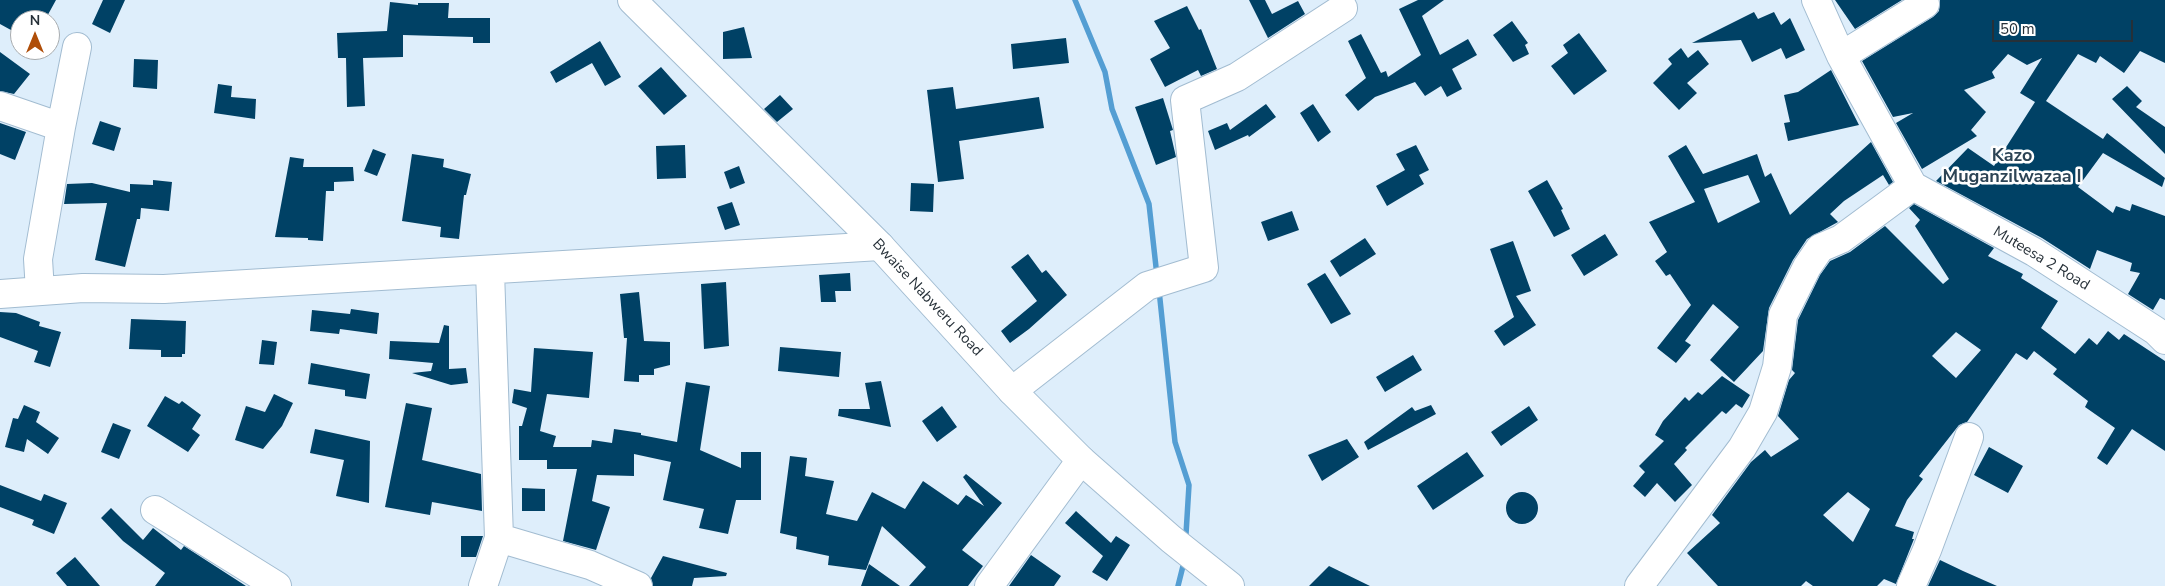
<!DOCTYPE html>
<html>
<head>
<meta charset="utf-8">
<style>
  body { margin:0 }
  #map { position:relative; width:2165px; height:586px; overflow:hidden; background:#deeefb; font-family:"Nunito Sans",sans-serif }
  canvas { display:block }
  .north { position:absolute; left:10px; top:10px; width:50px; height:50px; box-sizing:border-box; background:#fff; border:1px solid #a8acaf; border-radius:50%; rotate:0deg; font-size:14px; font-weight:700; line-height:20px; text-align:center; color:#263038 }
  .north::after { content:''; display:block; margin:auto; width:18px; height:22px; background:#af4e09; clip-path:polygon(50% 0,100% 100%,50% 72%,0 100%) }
  .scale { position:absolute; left:1992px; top:20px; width:141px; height:22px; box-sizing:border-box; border:2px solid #263038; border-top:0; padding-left:6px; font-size:15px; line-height:18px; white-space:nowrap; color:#263038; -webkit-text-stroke:4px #fff; paint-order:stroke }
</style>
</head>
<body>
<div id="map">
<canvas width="2165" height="586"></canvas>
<div class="north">N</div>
<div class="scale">50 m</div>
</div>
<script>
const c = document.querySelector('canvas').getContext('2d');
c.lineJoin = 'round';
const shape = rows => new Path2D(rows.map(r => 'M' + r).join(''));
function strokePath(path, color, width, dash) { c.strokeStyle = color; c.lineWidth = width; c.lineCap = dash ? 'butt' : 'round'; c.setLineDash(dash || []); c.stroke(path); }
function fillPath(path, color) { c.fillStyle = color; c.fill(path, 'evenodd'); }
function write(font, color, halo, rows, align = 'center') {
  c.font = font + ' "Nunito Sans",sans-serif'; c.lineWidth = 5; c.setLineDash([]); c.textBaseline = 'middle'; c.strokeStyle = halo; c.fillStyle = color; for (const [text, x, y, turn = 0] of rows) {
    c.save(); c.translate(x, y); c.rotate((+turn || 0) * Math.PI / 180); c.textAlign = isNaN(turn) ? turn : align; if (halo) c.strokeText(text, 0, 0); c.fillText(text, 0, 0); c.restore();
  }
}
const stream = shape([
  [1075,0,1105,72,1112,109,1149,204,1157,276],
  [1159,290,1175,442,1189,485,1186,534],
  [1178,586,1184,562]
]);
const building = shape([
  [0,0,56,0,45,20,20,20,20,35,0,24],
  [103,0,125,0,110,33,92,24],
  [1249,0,1265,0,1272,14,1298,1,1305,14,1268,38],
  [1418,0,1444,0,1422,16,1440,55,1468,39,1477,55,1452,69,1462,89,1447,97,1441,86,1425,96,1415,82,1375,97,1358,111,1345,95,1366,78,1348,41,1361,34,1381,73,1386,71,1388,77,1421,55,1399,9],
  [1835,0,1902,0,1855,29],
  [1940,0,2165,0,2165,63,2140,51,2124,73,2100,56,2096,63,2078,54,2046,101,2103,139,2107,133,2165,178,2162,187,2103,153,2078,187,2113,213,2116,206,2130,211,2132,204,2165,216,2165,300,2160,298,2153,310,2128,294,2140,273,2130,271,2132,263,2097,250,2090,269,2042,238,1936,181,1968,148,1994,166,2035,102,2020,93,2042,58,2027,65,2008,54,1992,72,1995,78,1964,90,1986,112,1971,130,1977,136,1922,169,1896,123,1913,113,1893,117,1862,61,1933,17,1939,11],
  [390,2,418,5,418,3,449,3,448,18,490,18,490,43,473,43,473,37,403,35,403,57,363,58,365,106,347,107,346,58,338,58,337,33,387,31],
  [1187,6,1199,30,1201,29,1217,69,1201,76,1198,70,1165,87,1150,59,1170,48,1154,21],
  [1754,12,1758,19,1774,12,1781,25,1790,18,1805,50,1786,59,1781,48,1752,62,1741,40,1692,43],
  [1512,21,1528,43,1525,45,1529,54,1513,62,1493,35],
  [744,27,752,58,723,59,723,32],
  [1579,33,1607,71,1574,95,1551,66,1568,53,1563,45],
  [1066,38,1069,63,1013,69,1011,44],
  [600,41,621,77,605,86,592,63,556,83,550,72],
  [1681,48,1688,58,1698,50,1709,64,1687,83,1697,93,1679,110,1653,83,1672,64,1668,59],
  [0,52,30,74,14,94,0,91],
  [134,59,158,60,157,89,133,87],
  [661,67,687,96,664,115,638,86],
  [1831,70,1859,125,1788,141,1784,123,1790,122,1784,95,1798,92],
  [218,84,232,86,231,97,256,99,255,119,214,113],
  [2127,86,2142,101,2136,107,2165,127,2165,154,2112,99],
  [953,87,956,109,1039,97,1044,128,959,141,964,179,938,182,927,90],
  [780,95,793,109,777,122,764,109],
  [1163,98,1173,130,1170,131,1176,157,1156,165,1135,107],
  [1266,104,1276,117,1249,137,1248,135,1215,150,1208,131,1227,123,1230,130],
  [1313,104,1331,132,1318,142,1300,113],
  [100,121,121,128,114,151,92,144],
  [0,123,26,132,15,160,0,154],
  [1871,142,1893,182,1889,185,1883,175,1844,201,1830,214,1838,222,1807,239,1793,260,1769,308,1763,351,1734,382,1710,360,1739,327,1713,304,1685,341,1691,345,1676,363,1657,348,1691,305,1670,274,1666,276,1655,261,1667,252,1649,222,1695,202,1668,156,1686,145,1703,174,1757,154,1765,177,1771,173,1790,215],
  [1748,175,1760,202,1718,223,1704,189],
  [685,145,686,178,657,179,656,146],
  [1416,145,1429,170,1419,175,1424,184,1387,206,1376,186,1405,170,1396,154],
  [373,149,386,154,377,176,364,171],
  [412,154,444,159,443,167,471,174,466,195,464,195,459,239,440,237,441,227,402,221],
  [290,157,304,159,303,167,353,167,354,181,334,182,334,191,326,191,323,241,308,240,308,238,275,237],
  [739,166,745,183,730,189,724,172],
  [153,180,172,182,169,211,141,208,140,219,137,219,125,267,95,260,107,203,64,204,67,184,92,183,130,192,130,184,153,185],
  [1547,180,1563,209,1561,210,1570,229,1554,237,1528,191],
  [911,183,934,184,933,212,910,211],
  [732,202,740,225,725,230,717,207],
  [1914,204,1994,248,1988,256,2023,274,2021,278,2058,301,2041,328,2075,354,2089,338,2097,345,2108,331,2119,340,2124,334,2165,361,2165,451,2132,429,2107,465,2097,458,2115,428,2085,407,2088,401,2053,374,2057,369,2034,351,2027,360,2016,353,1967,422,1959,425,1919,476,1923,479,1907,500,1895,526,1914,532,1912,539,1914,539,1896,584,1884,579,1877,586,1813,586,1806,581,1801,586,1718,586,1687,553,1720,523,1712,515,1751,462,1765,450,1771,457,1799,439,1778,416,1789,380,1795,373,1792,370,1798,320,1820,275,1830,261,1850,252,1885,226,1943,284,1949,279,1915,226,1920,220,1909,208],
  [1956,332,1981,350,1956,378,1932,356],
  [1848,492,1870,509,1853,542,1823,515],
  [1292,211,1299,230,1268,241,1261,222],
  [1605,234,1618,255,1584,276,1571,255],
  [1365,238,1376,254,1340,277,1330,261],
  [1513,241,1531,291,1516,296,1536,325,1504,346,1494,331,1514,317,1490,249],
  [1028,254,1042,273,1046,270,1067,295,1029,329,1010,343,1001,331,1037,301,1011,267],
  [850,273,851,291,835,291,836,302,821,302,819,275],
  [1325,273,1351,314,1331,324,1307,284],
  [726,282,729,346,704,349,701,284],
  [639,292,644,341,670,342,670,365,654,369,654,375,639,375,639,382,624,381,627,338,624,338,620,294],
  [351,309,379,313,377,334,340,329,339,334,310,331,312,310,350,314],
  [0,312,16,313,40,322,39,326,61,332,50,367,34,362,38,351,0,337],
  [131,319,186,321,185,354,182,354,182,357,161,357,161,350,129,349],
  [444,325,449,326,449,369,466,368,468,383,451,385,412,373,431,371,433,363,389,359,390,341,439,343],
  [262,340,277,342,274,365,259,364],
  [780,347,841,352,839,377,778,371],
  [534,348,593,352,589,398,547,394,540,431,556,436,553,447,591,447,592,440,612,443,614,429,641,433,641,435,677,442,686,382,710,386,700,450,741,468,741,452,761,452,761,500,736,500,728,534,699,528,704,509,663,500,671,462,634,454,634,476,597,475,592,501,610,507,596,550,563,541,577,469,547,469,547,460,519,460,519,426,522,426,527,408,512,403,514,389,531,392],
  [1413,355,1422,370,1385,392,1376,377],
  [311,363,370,374,366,399,345,396,345,390,308,384],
  [1722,376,1750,395,1742,408,1736,404,1726,414,1722,411,1685,448,1687,450,1674,464,1692,485,1675,502,1657,483,1645,497,1633,486,1645,472,1639,466,1664,441,1655,435,1663,421,1685,397,1689,401,1698,392,1702,395],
  [881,381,891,427,838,416,839,409,870,409,865,383],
  [274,394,293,403,282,426,263,449,235,440,246,406,265,412],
  [165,396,179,404,182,401,201,415,192,429,200,435,188,452,147,426],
  [406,403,432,408,422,460,481,474,482,511,432,502,430,515,385,507],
  [24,405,40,412,36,422,59,438,48,454,27,439,24,452,5,447,13,418,18,419],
  [1431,405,1436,414,1368,450,1364,442,1412,407,1415,411],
  [942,406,957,427,937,442,922,421],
  [1529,406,1538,420,1501,446,1491,432],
  [113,423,131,430,119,459,101,452],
  [315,429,370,441,369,503,336,496,344,460,310,453],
  [1347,439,1359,457,1322,481,1308,455],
  [1989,447,2023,466,2008,493,1974,475],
  [1467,452,1484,476,1433,510,1417,486],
  [790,456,807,458,805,476,834,481,826,514,857,521,872,492,905,509,923,481,958,505,966,495,984,506,963,477,966,474,1002,503,962,550,983,566,968,586,909,586,926,567,882,526,866,570,828,565,829,556,796,549,797,537,780,533],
  [0,485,41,501,44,494,67,503,54,534,32,525,34,520,0,507],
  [522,488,545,489,545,511,522,511],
  '1506 508a16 16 0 1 1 32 0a16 16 0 1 1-32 0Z',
  [111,508,143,540,153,528,181,550,184,546,246,586,155,586,165,573,123,541,101,518],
  [1076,511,1111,543,1116,536,1130,545,1107,581,1092,572,1103,556,1065,523],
  [461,536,483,536,476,557,461,557],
  [1031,555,1061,576,1054,586,1009,586],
  [663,556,727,573,726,576,694,578,692,586,653,586,651,578],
  [75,557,100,586,67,586,56,573],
  [1940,560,1963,571,1997,586,1928,586],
  [869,564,900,586,861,586],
  [1329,566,1370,586,1309,586]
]);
const minor = shape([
  [1816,0,1841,56,1913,186],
  [1841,56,1925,4],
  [0,106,61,127,38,259,40,291],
  [61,127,77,47],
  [1913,186,2034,252,2156,331,2165,340],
  [490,271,499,538],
  [0,294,83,288,164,289,880,246],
  [1012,391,1147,286,1204,268,1185,100,1237,77,1343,8],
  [155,510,277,586],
  [483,586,499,538,590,565,638,586],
  [989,586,1081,460],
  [1639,586,1742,448,1763,412,1777,367,1783,315,1807,267,1820,248,1841,239,1913,186],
  [1911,586,1927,550,1969,437]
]);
const major = shape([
  [632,0,880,246,1012,391,1081,460,1171,539,1230,586]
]);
const streetNames = [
  ["Muteesa 2 Road",2041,259,31],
  ["Bwaise Nabweru Road",927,298,47]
];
const quarterNames = [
  ["Kazo",2012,157],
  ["Muganzilwazaa I",2012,178]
];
strokePath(stream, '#549ed3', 5.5);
fillPath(building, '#004165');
strokePath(minor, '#a2bcd1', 30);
strokePath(major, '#a2bcd1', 30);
strokePath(minor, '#fff', 28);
strokePath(major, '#fff', 28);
write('15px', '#263038', '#fff', streetNames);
write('bold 18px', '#2d4455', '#fff', quarterNames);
</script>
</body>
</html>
